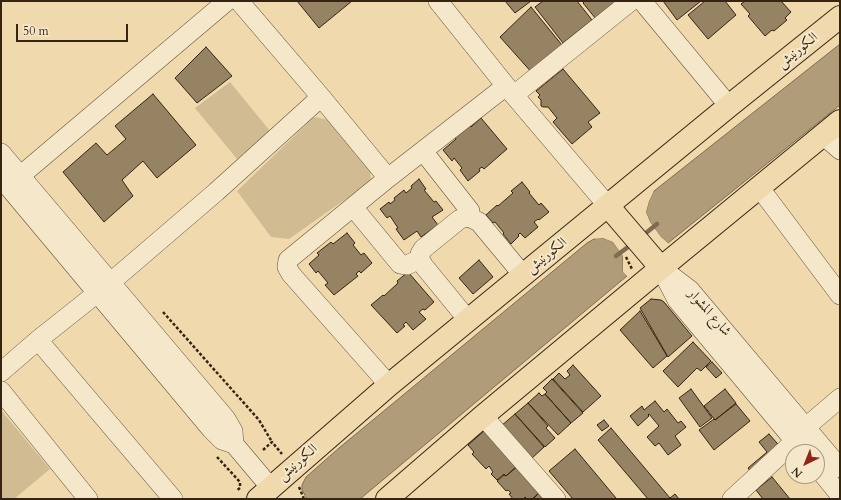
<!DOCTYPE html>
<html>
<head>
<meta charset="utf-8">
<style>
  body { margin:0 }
  #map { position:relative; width:841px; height:500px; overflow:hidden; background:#f0daad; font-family:Cardo,serif }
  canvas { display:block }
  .frame { position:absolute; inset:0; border:2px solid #352413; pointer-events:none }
  .north { position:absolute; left:785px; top:444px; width:40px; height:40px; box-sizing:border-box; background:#f5e7ca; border:1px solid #a89981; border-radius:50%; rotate:223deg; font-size:11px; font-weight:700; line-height:16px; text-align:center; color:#352413 }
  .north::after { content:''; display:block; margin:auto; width:14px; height:18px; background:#8f2418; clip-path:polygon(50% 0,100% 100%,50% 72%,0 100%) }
  .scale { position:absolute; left:16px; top:24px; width:112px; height:18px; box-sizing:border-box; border:2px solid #352413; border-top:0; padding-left:5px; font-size:12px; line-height:14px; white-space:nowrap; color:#352413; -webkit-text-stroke:3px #f5e7ca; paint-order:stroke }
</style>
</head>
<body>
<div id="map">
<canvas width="841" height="500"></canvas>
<div class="frame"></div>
<div class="north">N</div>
<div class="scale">50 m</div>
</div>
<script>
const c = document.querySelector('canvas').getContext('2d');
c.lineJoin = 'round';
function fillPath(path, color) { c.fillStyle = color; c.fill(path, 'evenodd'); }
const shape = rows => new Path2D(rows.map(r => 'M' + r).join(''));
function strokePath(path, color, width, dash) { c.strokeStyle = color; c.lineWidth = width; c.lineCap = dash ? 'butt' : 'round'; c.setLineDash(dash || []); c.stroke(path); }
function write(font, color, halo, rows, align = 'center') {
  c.font = font + ' Cardo,Amiri,serif'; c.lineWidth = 4; c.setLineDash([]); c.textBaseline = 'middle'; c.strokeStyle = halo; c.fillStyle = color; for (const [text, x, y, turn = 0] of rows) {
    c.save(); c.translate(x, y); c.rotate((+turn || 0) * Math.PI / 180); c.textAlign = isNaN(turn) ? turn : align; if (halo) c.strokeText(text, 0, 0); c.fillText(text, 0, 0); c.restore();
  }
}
const green = shape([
  [230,82,270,131,237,159,195,108],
  [314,117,336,121,370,166,371,183,340,203,289,239,271,237,237,191],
  [1,410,50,469,14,499,1,499]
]);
const water = shape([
  [840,44,840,105,668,243,661,237,650,222,646,212,649,201,654,191,840,44],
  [603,238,613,242,623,256,623,272,627,276,360,499,307,499,302,490,302,485,306,477,339,448,587,243,594,239,603,238]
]);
const pier = shape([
  [654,191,649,201,646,212,650,222,661,237,668,243,666,244,659,238,648,223,644,212,647,200,651,194],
  [603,236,614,240,625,255,625,271,629,275,627,276,623,272,623,256,613,242,603,238,594,239,598,237]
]);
const stream = shape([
  [641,237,657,224],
  [616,256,632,244]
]);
const building = shape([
  [297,1,352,1,319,28,297,1],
  [505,1,531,1,515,13,505,1],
  [543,1,577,1,592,20,563,43,535,7,543,1],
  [585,1,621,1,596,19,583,3,585,1],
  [663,1,701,1,677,20,663,1],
  [705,1,725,1,736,15,708,39,688,15,705,1],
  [745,1,781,1,791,12,785,18,787,20,774,31,772,30,765,36,748,16,750,14,741,4,745,1],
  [531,7,566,50,534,75,500,37,531,7],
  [206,47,232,76,197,103,175,78,206,47],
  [563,69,600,113,588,122,592,127,572,144,553,122,557,118,548,107,543,107,541,106,541,100,538,97,540,95,536,91,563,69],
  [153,94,196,145,157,178,143,161,122,180,133,196,104,222,63,172,96,143,107,155,126,139,115,126,153,94],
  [481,118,507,149,484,169,482,167,479,169,480,171,468,181,460,170,462,168,454,158,452,161,443,150,456,139,455,137,469,125,471,127,481,118],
  [419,179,426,189,424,190,434,202,436,201,443,210,432,217,438,225,421,237,417,231,404,240,396,229,398,228,390,216,387,218,380,209,389,202,390,204,395,200,394,198,404,190,406,193,412,188,411,186,419,179],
  [522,182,530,192,529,193,539,205,541,203,549,212,539,220,538,219,534,222,538,227,525,238,520,233,518,235,519,236,511,244,503,234,504,233,495,222,493,223,486,215,497,205,498,206,513,193,511,191,522,182],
  [347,233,355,243,353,245,361,255,364,253,372,263,361,273,359,271,356,274,358,276,334,295,325,285,328,283,318,271,316,273,309,264,319,255,317,253,331,242,333,244,347,233],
  [479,260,493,277,473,294,459,278,479,260],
  [408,272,434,302,425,310,423,309,419,312,426,319,413,330,406,322,403,325,405,326,397,333,371,305,383,295,384,296,398,283,397,281,408,272],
  [651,299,661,300,664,302,692,336,668,357,640,308,651,299],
  [640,311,667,356,653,368,620,330,640,311],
  [693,342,711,361,701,371,697,368,678,387,663,371,693,342],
  [712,362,722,373,716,378,706,367,712,362],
  [573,365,601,396,583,412,553,379,559,373,565,379,570,375,567,371,573,365],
  [552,379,583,413,571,423,545,394,547,392,543,388,552,379],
  [691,389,712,418,700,427,679,398,691,389],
  [725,389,736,403,715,420,704,406,725,389],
  [539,393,542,396,545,394,571,423,558,435,528,403,539,393],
  [655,401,664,412,667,409,678,423,681,421,686,427,675,436,681,445,668,455,659,443,655,446,647,437,659,426,649,414,648,415,649,416,638,426,630,416,642,406,644,410,655,401],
  [528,403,548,426,546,428,555,438,545,447,515,414,528,403],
  [736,404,750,421,714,450,699,430,714,419,715,420,736,404],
  [515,414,544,447,531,459,501,426,515,414],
  [604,420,609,426,602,431,597,425,604,420],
  [611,428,670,498,675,494,679,499,648,499,598,440,611,428],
  [486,429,518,465,506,476,504,474,497,480,491,474,493,472,489,466,486,469,472,454,474,452,468,445,486,429],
  [769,434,784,451,754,476,748,468,767,452,759,442,769,434],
  [575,449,616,498,615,499,573,499,549,471,575,449],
  [518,466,540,492,532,499,527,499,525,497,524,499,513,499,509,494,511,493,508,490,506,491,497,481,504,475,506,476,518,466],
  [772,477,790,499,763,499,756,490,772,477],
  [540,492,546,499,533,499,540,492]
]);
const path = shape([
  [626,257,632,269],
  [163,312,259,420,272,442],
  [263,450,272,442,282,454],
  [217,457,240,482,240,488,236,491],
  [299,487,304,499]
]);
const minor = shape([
  [239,1,321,97,388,178],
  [438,1,506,86,608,206],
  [642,1,729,106],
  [514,95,631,1],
  [823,135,840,150],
  [423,151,470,211,469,217],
  [1,153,226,419,233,431,234,444],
  [20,176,227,1],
  [1,178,211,429,222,440,234,444,271,488],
  [759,187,840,295],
  [353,207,400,264,407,265,420,259],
  [661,268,690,290,840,468],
  [663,273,677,300,804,452],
  [468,320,423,265,420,259,420,254,423,249,460,219,469,217,479,222,523,275],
  [38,340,173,499],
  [1,372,38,340,111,282,216,192,321,97],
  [389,385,291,274,287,267,288,260,388,178,506,86],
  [1,391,88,499],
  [483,416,556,499],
  [817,467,840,495],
  [732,499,795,441,806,427,840,398]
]);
const major = shape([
  [608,206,661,268],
  [258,499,389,385,729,106,840,17],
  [387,499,483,416,661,268,840,121]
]);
const streetNames = [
  ["الكورنيش",798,51,-39],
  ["الكورنيش",547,256,-39],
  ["شارع المشوار",709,313,49],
  ["الكورنيش",298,463,-41]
];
fillPath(green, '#d0bb93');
fillPath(water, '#b09c79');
strokePath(water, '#7f6c50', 1);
fillPath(pier, '#f0daad');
strokePath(stream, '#7f6c50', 4.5);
fillPath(building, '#968363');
strokePath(building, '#352413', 1);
strokePath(minor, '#64523a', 20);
strokePath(major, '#352413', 24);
strokePath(path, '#352413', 2.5, [3, 2]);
strokePath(minor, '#f5e7ca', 19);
strokePath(major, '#f0daad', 22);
write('14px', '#352413', '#f5e7ca', streetNames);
</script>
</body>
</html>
